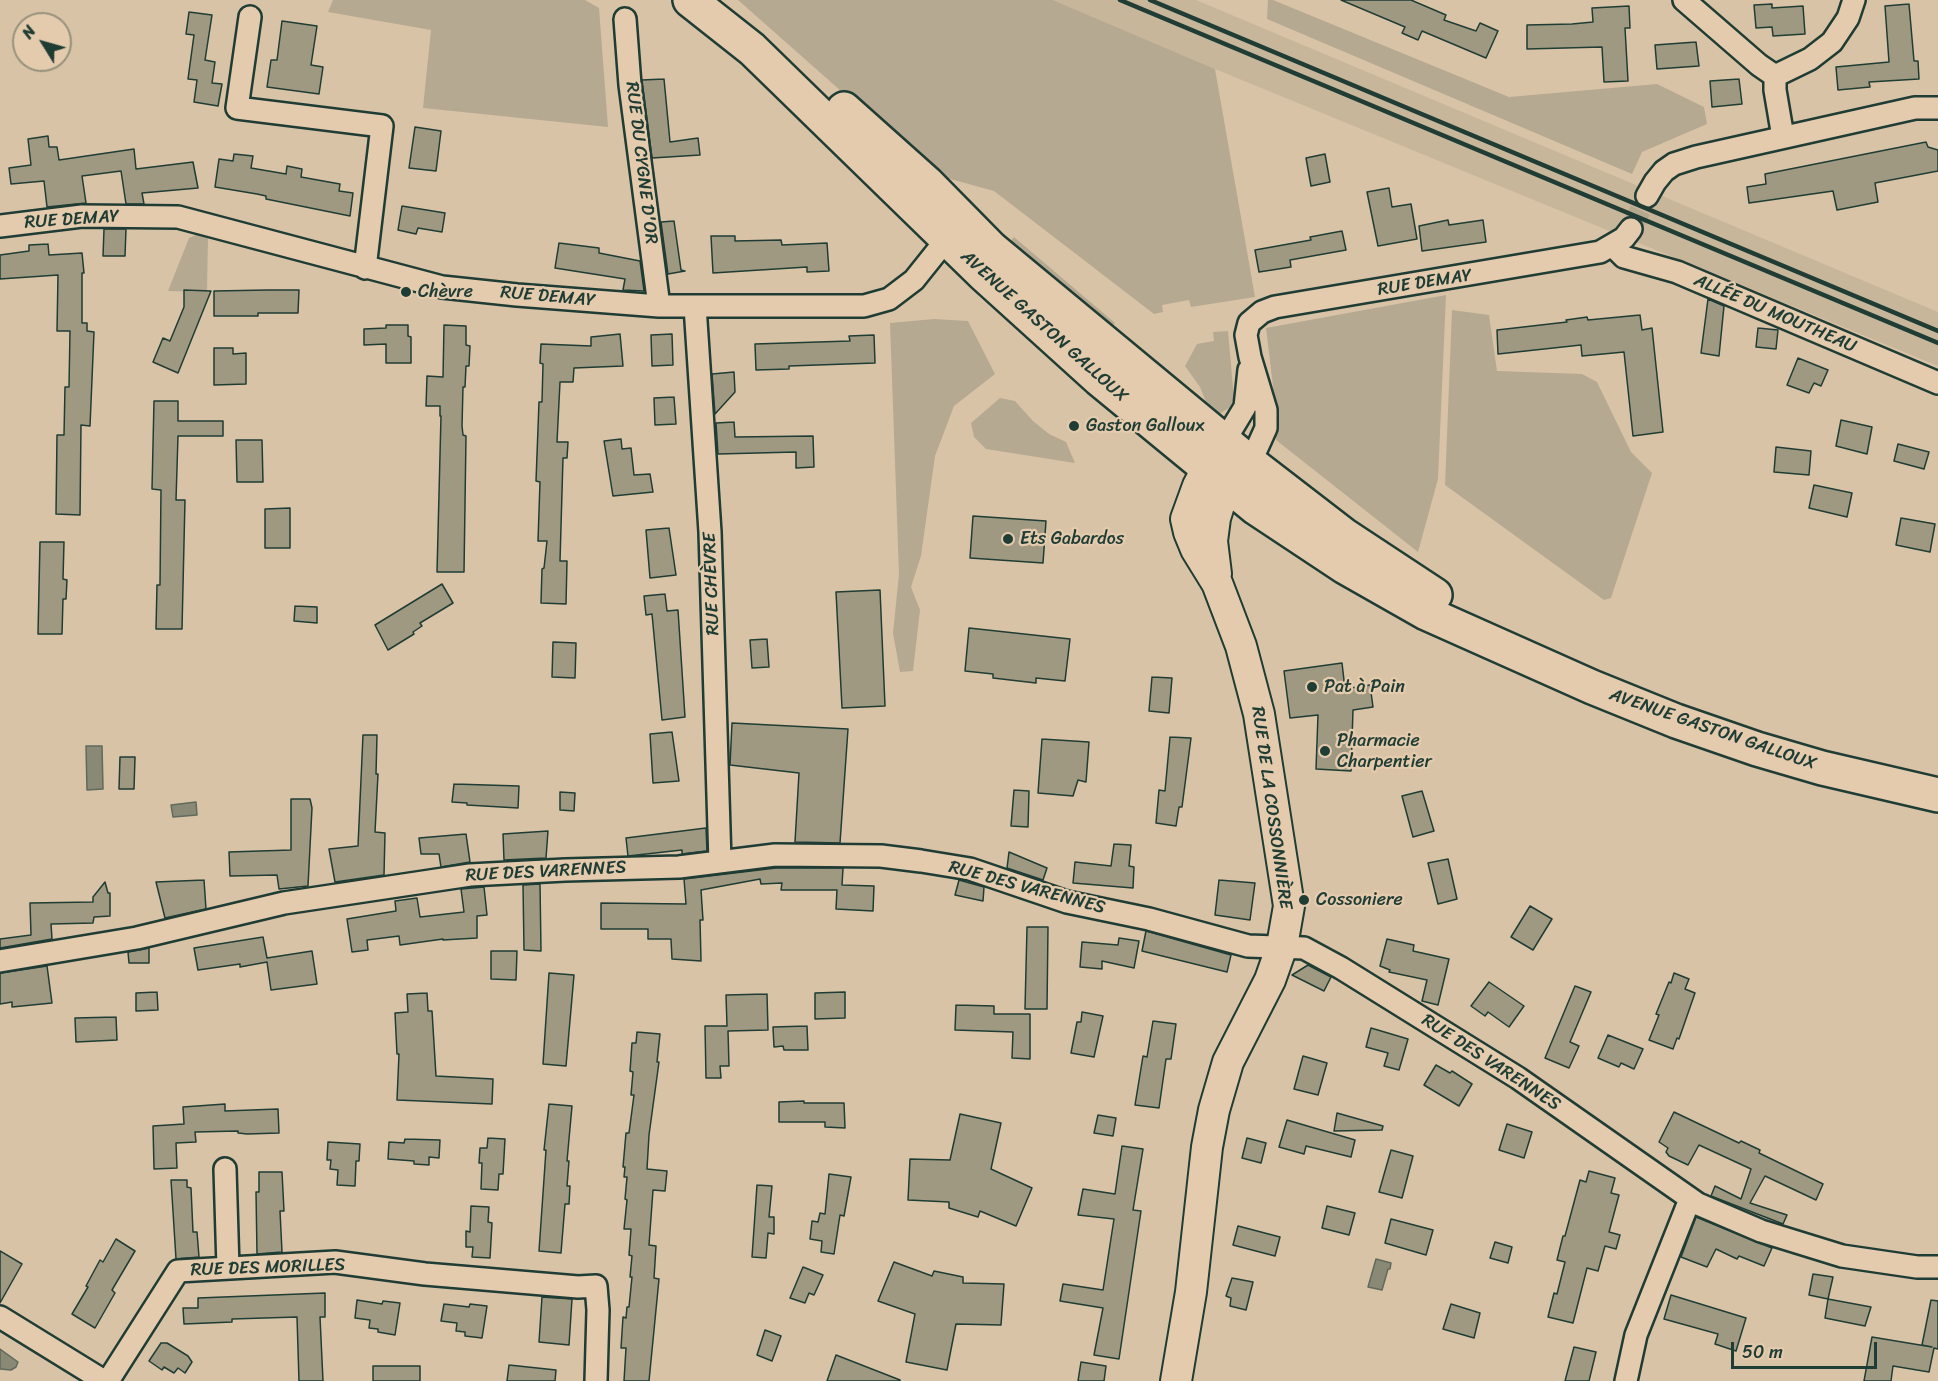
<!DOCTYPE html>
<html>
<head>
<meta charset="utf-8">
<style>
  body { margin:0 }
  #map { position:relative; width:1938px; height:1381px; overflow:hidden; background:#d9c3a6; font-family:Sriracha,sans-serif }
  canvas { display:block }
  .north { position:absolute; left:12px; top:12px; width:60px; height:60px; box-sizing:border-box; background:#e5cbad; border:2px solid #96927d; border-radius:50%; rotate:307deg; font-size:16px; font-weight:700; line-height:24px; text-align:center; color:#1f3d34 }
  .north::after { content:''; display:block; margin:auto; width:21px; height:27px; background:#1f3d34; clip-path:polygon(50% 0,100% 100%,50% 72%,0 100%) }
  .scale { position:absolute; left:1731px; top:1342px; width:146px; height:27px; box-sizing:border-box; border:3px solid #1f3d34; border-top:0; padding-left:8px; font-size:18px; line-height:21px; white-space:nowrap; color:#1f3d34; -webkit-text-stroke:4px #e5cbad; paint-order:stroke }
</style>
</head>
<body>
<div id="map">
<canvas width="1938" height="1381"></canvas>
<div class="north">N</div>
<div class="scale">50 m</div>
</div>
<script>
const c = document.querySelector('canvas').getContext('2d');
c.lineJoin = 'round';
function fillPath(path, color) { c.fillStyle = color; c.fill(path, 'evenodd'); }
const shape = rows => new Path2D(rows.map(r => 'M' + r).join(''));
function strokePath(path, color, width, dash) { c.strokeStyle = color; c.lineWidth = width; c.lineCap = dash ? 'butt' : 'round'; c.setLineDash(dash || []); c.stroke(path); }
function write(font, color, halo, rows, align = 'center') {
  c.font = font + ' Sriracha,sans-serif'; c.lineWidth = 4.5; c.setLineDash([]); c.textBaseline = 'middle'; c.strokeStyle = halo; c.fillStyle = color; for (const [text, x, y, turn = 0] of rows) {
    c.save(); c.translate(x, y); c.rotate((+turn || 0) * Math.PI / 180); c.textAlign = isNaN(turn) ? turn : align; if (halo) c.strokeText(text, 0, 0); c.fillText(text, 0, 0); c.restore();
  }
}
const built = shape([
  [1053,0,1196,0,1938,312,1938,366,1215,69]
]);
const green = shape([
  [333,0,585,0,599,8,608,127,423,108,431,30,328,12],
  [738,0,1053,0,1215,69,1255,297,1191,307,1189,300,1162,305,1163,312,1154,314,994,191,936,175],
  [1268,0,1273,0,1509,97,1657,84,1704,107,1707,124,1642,152,1632,174,1267,19],
  [196,235,208,238,207,292,168,291,189,238],
  [1014,237,1115,323,1108,330,1008,244],
  [1446,295,1438,479,1418,552,1276,440,1273,386,1266,328],
  [1452,310,1489,315,1497,371,1582,374,1597,382,1631,452,1652,473,1611,598,1604,600,1445,485],
  [934,319,968,321,995,374,954,406,935,456,921,556,911,587,920,610,913,671,900,672,893,633,899,574,890,323],
  [1228,331,1234,399,1229,408,1219,414,1213,412,1208,407,1200,387,1185,366,1197,344,1214,341,1213,332],
  [1000,398,1015,401,1033,421,1049,434,1066,442,1075,463,986,449,974,437,971,423]
]);
const water = shape([
  [86,746,102,746,103,789,87,790,86,746],
  [196,802,197,815,173,817,171,805,196,802],
  [1376,1259,1391,1263,1390,1269,1388,1269,1382,1290,1368,1287,1376,1259],
  [0,1349,18,1362,16,1367,11,1370,0,1369,0,1349]
]);
const building = shape([
  [1341,0,1411,0,1446,15,1444,20,1476,31,1480,23,1498,31,1486,58,1422,31,1418,40,1402,33,1405,27,1341,0],
  [1772,4,1772,8,1803,6,1805,34,1773,36,1772,27,1756,28,1754,5,1772,4],
  [1909,4,1914,61,1918,61,1919,79,1869,82,1870,87,1838,90,1836,67,1889,62,1885,6,1909,4],
  [1629,6,1630,28,1625,28,1628,81,1604,82,1602,47,1527,49,1527,25,1572,24,1593,22,1592,8,1629,6],
  [189,12,212,15,205,60,215,62,212,83,222,84,218,106,194,102,197,80,188,79,194,35,186,34,189,12],
  [282,21,317,26,311,65,323,67,319,94,267,87,271,60,277,60,282,21],
  [1696,42,1699,66,1657,69,1655,45,1696,42],
  [664,79,670,142,698,138,700,155,652,158,642,80,664,79],
  [1739,79,1742,104,1712,107,1710,81,1739,79],
  [415,127,441,131,436,171,409,168,415,127],
  [48,136,49,147,57,147,59,160,134,149,136,169,193,162,198,188,142,193,144,204,126,204,121,171,82,176,86,203,47,207,44,181,11,184,9,168,31,165,28,139,48,136],
  [1926,142,1928,147,1938,150,1938,171,1875,183,1878,202,1837,210,1833,191,1749,203,1747,187,1766,184,1765,174,1926,142],
  [234,154,253,156,251,168,286,174,287,166,302,169,301,177,340,184,339,191,353,193,350,216,266,199,266,196,257,194,215,187,219,159,233,161,234,154],
  [1325,154,1330,182,1311,186,1306,158,1325,154],
  [1389,188,1392,207,1411,204,1417,239,1378,246,1367,192,1389,188],
  [402,206,445,213,442,232,418,228,416,234,398,230,402,206],
  [1448,220,1449,225,1483,220,1486,242,1422,251,1419,226,1448,220],
  [674,221,681,270,685,271,668,274,661,222,674,221],
  [104,229,126,229,125,256,103,256,104,229],
  [1342,231,1346,250,1290,260,1291,267,1259,272,1255,250,1311,240,1310,237,1342,231],
  [711,236,735,236,735,241,781,240,782,245,827,243,829,271,807,272,807,267,713,273,711,236],
  [559,243,599,248,599,253,640,261,644,291,623,290,625,279,555,268,559,243],
  [48,244,49,255,82,253,84,273,82,273,82,323,87,323,87,331,94,332,90,426,81,425,80,515,56,514,57,435,64,435,65,387,69,387,70,331,57,331,58,275,0,279,0,255,29,251,29,245,48,244],
  [184,290,211,291,178,373,153,362,163,338,170,341,184,307,184,290],
  [268,290,299,290,298,313,258,313,258,316,214,316,214,291,268,290],
  [1708,299,1724,306,1719,356,1701,353,1708,299],
  [1640,315,1642,330,1652,328,1663,432,1633,436,1624,352,1582,356,1581,345,1498,354,1497,330,1567,322,1566,320,1587,317,1588,320,1640,315],
  [386,325,408,325,408,336,411,337,411,363,386,363,386,344,364,345,364,329,386,328,386,325],
  [444,325,466,326,466,345,470,346,469,366,466,366,465,387,463,387,462,426,463,435,466,436,464,572,437,572,441,416,440,416,440,406,426,406,427,376,443,377,444,325],
  [1758,328,1778,330,1776,349,1756,347,1758,328],
  [620,334,623,366,574,368,573,382,560,382,557,442,568,442,567,458,563,458,560,561,567,561,566,604,541,603,542,569,544,568,547,541,538,541,540,482,536,481,539,402,542,402,543,364,540,363,541,344,591,346,591,337,620,334],
  [672,334,673,365,652,366,651,335,672,334],
  [874,335,875,363,789,366,789,369,756,370,755,344,850,341,849,336,874,335],
  [214,348,233,348,233,354,246,353,246,384,214,385,214,348],
  [1798,358,1828,370,1821,386,1814,383,1809,393,1787,385,1798,358],
  [734,372,735,392,715,414,712,374,734,372],
  [674,397,676,424,655,425,654,398,674,397],
  [154,401,178,401,178,421,223,421,223,436,178,436,176,500,185,500,182,629,156,629,157,585,160,585,161,490,152,489,154,401],
  [1841,420,1872,427,1867,454,1836,446,1841,420],
  [734,422,735,437,813,436,814,467,796,468,796,452,718,454,716,423,734,422],
  [621,439,622,449,631,448,634,475,650,474,653,492,613,496,604,441,621,439],
  [236,440,262,440,263,482,237,482,236,440],
  [1898,444,1929,452,1924,469,1894,461,1898,444],
  [1776,447,1811,451,1809,475,1774,472,1776,447],
  [1814,485,1852,493,1847,517,1809,508,1814,485],
  [290,508,290,548,265,548,265,509,290,508],
  [973,516,1046,521,1043,563,970,558,973,516],
  [1901,518,1935,524,1930,552,1896,545,1901,518],
  [669,528,676,575,650,578,646,530,669,528],
  [40,542,64,542,63,579,67,580,66,599,63,599,62,634,38,634,40,542],
  [442,584,453,603,420,623,422,626,413,632,414,634,388,650,375,625,442,584],
  [880,590,885,706,842,708,836,592,880,590],
  [665,594,667,611,678,610,685,717,662,720,652,614,646,615,644,596,665,594],
  [295,606,317,607,317,623,294,621,295,606],
  [969,628,1070,639,1065,681,1036,678,1036,683,993,678,993,674,965,671,969,628],
  [767,639,769,667,752,668,750,640,767,639],
  [553,642,576,643,575,678,552,677,553,642],
  [1342,663,1345,689,1370,685,1373,707,1353,710,1351,771,1316,769,1318,715,1290,718,1284,671,1342,663],
  [1152,677,1172,678,1169,713,1149,711,1152,677],
  [732,723,848,729,840,843,795,842,799,773,730,765,732,723],
  [672,732,679,781,653,783,650,734,672,732],
  [363,735,377,735,376,774,378,774,375,832,385,833,384,875,335,882,329,849,358,846,363,735],
  [1170,737,1191,738,1182,807,1179,807,1176,826,1156,823,1159,790,1165,791,1170,737],
  [1042,739,1089,742,1086,782,1078,780,1073,796,1038,793,1042,739],
  [120,757,135,757,134,789,119,789,120,757],
  [454,784,519,786,518,808,467,805,467,803,452,802,454,784],
  [1014,790,1029,791,1028,827,1011,826,1014,790],
  [1422,791,1434,831,1413,837,1402,796,1422,791],
  [560,792,575,793,574,811,560,810,560,792],
  [291,799,310,799,312,808,308,886,279,889,277,875,230,876,229,852,291,850,291,799],
  [706,828,707,851,682,854,682,850,628,856,626,838,706,828],
  [548,831,546,858,504,860,503,834,548,831],
  [466,834,470,862,441,867,439,854,421,854,419,838,466,834],
  [1114,844,1131,845,1129,866,1134,867,1133,888,1073,883,1075,862,1111,866,1114,844],
  [1009,852,1047,868,1043,880,1007,868,1009,852],
  [1448,859,1457,899,1438,904,1428,863,1448,859],
  [776,868,843,868,842,885,874,886,873,911,836,909,837,890,781,890,782,883,761,884,760,879,701,890,703,920,700,920,701,961,672,959,671,939,648,939,648,929,601,929,601,903,686,904,684,879,776,868],
  [204,880,206,909,165,918,156,882,204,880],
  [959,880,984,887,983,901,955,895,959,880],
  [1219,880,1255,883,1250,920,1215,915,1219,880],
  [105,882,108,893,110,893,110,916,94,917,93,923,51,924,52,939,0,948,0,939,31,935,30,903,93,902,93,897,105,882],
  [540,884,541,951,524,950,523,885,540,884],
  [484,887,487,915,477,916,477,938,443,940,443,939,400,945,399,936,367,940,368,950,352,952,347,919,396,911,395,901,417,898,420,917,464,912,461,889,484,887],
  [1530,906,1552,919,1533,950,1511,937,1530,906],
  [1027,927,1048,927,1047,1009,1025,1009,1027,927],
  [1146,931,1231,955,1227,972,1142,951,1146,931],
  [263,937,267,958,312,951,317,984,271,990,267,962,240,967,240,964,198,970,194,948,263,937],
  [1119,938,1139,941,1134,968,1102,961,1102,969,1080,967,1082,942,1118,945,1119,938],
  [1387,939,1414,945,1413,951,1449,959,1438,1005,1422,1001,1427,980,1389,972,1390,970,1380,966,1387,939],
  [149,948,149,963,129,963,128,952,149,948],
  [491,951,517,951,516,980,491,979,491,951],
  [1308,965,1331,977,1324,991,1292,975,1308,965],
  [47,966,52,1003,12,1007,12,1002,0,1004,0,973,47,966],
  [549,973,574,975,566,1066,543,1064,549,973],
  [1674,973,1689,979,1685,989,1695,993,1679,1039,1677,1038,1673,1049,1649,1040,1659,1015,1656,1014,1669,982,1671,983,1674,973],
  [1489,982,1524,1006,1509,1027,1488,1012,1485,1016,1471,1006,1489,982],
  [1575,986,1591,992,1570,1042,1579,1046,1569,1068,1545,1058,1575,986],
  [157,992,158,1010,136,1011,136,993,157,992],
  [845,992,845,1018,815,1019,815,993,845,992],
  [427,993,428,1011,432,1011,436,1076,493,1079,492,1104,397,1100,399,1054,397,1054,395,1013,408,1012,407,994,427,993],
  [767,994,768,1030,728,1031,729,1066,720,1066,721,1078,706,1078,705,1026,727,1026,726,995,767,994],
  [956,1005,994,1006,994,1014,1030,1014,1030,1059,1012,1058,1013,1032,955,1030,956,1005],
  [1082,1012,1103,1016,1094,1057,1071,1053,1077,1022,1081,1022,1082,1012],
  [116,1017,117,1040,76,1042,75,1018,116,1017],
  [1153,1021,1176,1024,1171,1059,1166,1059,1159,1108,1135,1105,1143,1056,1147,1057,1153,1021],
  [807,1026,808,1050,784,1050,783,1046,774,1047,773,1027,807,1026],
  [1371,1028,1408,1039,1399,1070,1384,1066,1388,1053,1366,1047,1371,1028],
  [637,1032,660,1034,657,1062,659,1062,649,1135,647,1169,667,1171,665,1191,653,1190,649,1245,656,1246,654,1278,659,1279,649,1381,624,1381,626,1348,621,1348,623,1317,626,1318,627,1307,629,1307,632,1277,630,1277,632,1256,629,1255,631,1229,624,1229,627,1200,625,1199,627,1177,624,1177,625,1167,623,1167,626,1133,629,1133,634,1095,631,1095,633,1072,630,1071,632,1043,636,1043,637,1032],
  [1608,1035,1643,1049,1634,1069,1621,1063,1619,1067,1598,1058,1608,1035],
  [1303,1056,1327,1063,1318,1095,1294,1089,1303,1056],
  [1436,1065,1450,1073,1452,1071,1472,1084,1459,1106,1424,1085,1436,1065],
  [804,1101,804,1103,844,1103,845,1128,825,1127,825,1122,779,1122,779,1102,804,1101],
  [225,1104,225,1111,278,1109,279,1133,247,1134,238,1133,238,1131,195,1132,196,1142,176,1143,177,1168,154,1169,153,1126,184,1124,183,1107,225,1104],
  [549,1104,572,1106,567,1161,569,1161,567,1186,570,1186,569,1204,565,1204,561,1253,539,1251,546,1150,544,1150,549,1104],
  [1674,1112,1739,1143,1741,1141,1760,1150,1759,1153,1823,1184,1816,1200,1765,1176,1750,1203,1787,1215,1783,1224,1711,1196,1715,1186,1741,1199,1751,1169,1699,1145,1688,1165,1669,1156,1666,1152,1668,1148,1659,1142,1674,1112],
  [1337,1113,1383,1126,1382,1130,1334,1131,1337,1113],
  [960,1114,1001,1123,991,1169,1032,1188,1016,1226,980,1211,978,1217,949,1208,949,1202,908,1200,910,1159,950,1160,960,1114],
  [1098,1115,1116,1118,1113,1136,1094,1133,1098,1115],
  [1287,1120,1355,1140,1351,1157,1306,1146,1304,1154,1279,1147,1287,1120],
  [1507,1124,1532,1132,1524,1158,1499,1150,1507,1124],
  [488,1138,505,1139,503,1174,499,1174,498,1190,481,1189,482,1163,479,1163,480,1148,487,1148,488,1138],
  [1247,1138,1266,1143,1261,1163,1242,1158,1247,1138],
  [405,1139,440,1140,439,1158,429,1157,429,1165,414,1164,414,1161,388,1159,389,1142,404,1143,405,1139],
  [328,1142,360,1144,359,1161,356,1161,355,1186,337,1185,338,1170,330,1169,331,1160,327,1160,328,1142],
  [1122,1146,1143,1149,1133,1210,1141,1211,1119,1359,1094,1355,1103,1308,1060,1301,1063,1284,1103,1290,1114,1219,1078,1215,1083,1189,1115,1194,1122,1146],
  [1391,1150,1413,1156,1402,1198,1379,1192,1391,1150],
  [1589,1171,1615,1178,1611,1193,1619,1195,1609,1232,1620,1235,1616,1249,1605,1246,1598,1271,1587,1268,1573,1323,1548,1317,1554,1293,1557,1294,1565,1262,1557,1260,1563,1236,1565,1236,1580,1180,1586,1182,1589,1171],
  [259,1172,282,1172,284,1211,280,1211,282,1252,257,1254,256,1192,259,1192,259,1172],
  [829,1174,851,1177,844,1216,840,1215,834,1254,821,1252,822,1241,810,1239,812,1221,818,1222,820,1213,825,1214,829,1174],
  [171,1180,187,1180,187,1187,191,1188,193,1232,197,1232,199,1257,176,1259,171,1180],
  [757,1185,772,1186,769,1217,774,1217,774,1234,768,1233,766,1258,752,1257,757,1185],
  [471,1206,489,1207,488,1222,492,1223,490,1258,472,1257,473,1247,466,1247,466,1231,470,1232,471,1206],
  [1327,1206,1355,1213,1349,1235,1322,1228,1327,1206],
  [1696,1217,1772,1248,1764,1266,1739,1256,1737,1259,1716,1249,1707,1267,1681,1257,1696,1217],
  [1391,1219,1433,1230,1426,1255,1385,1243,1391,1219],
  [1238,1226,1280,1237,1275,1256,1233,1245,1238,1226],
  [116,1239,135,1251,112,1290,115,1293,95,1328,72,1314,88,1287,86,1286,100,1260,103,1262,116,1239],
  [1495,1242,1512,1247,1508,1263,1490,1258,1495,1242],
  [0,1251,22,1264,0,1303,0,1251],
  [894,1262,932,1276,934,1271,963,1277,963,1283,1004,1284,1001,1325,956,1324,947,1370,906,1362,915,1314,878,1301,894,1262],
  [803,1267,823,1275,814,1295,809,1293,805,1303,790,1298,803,1267],
  [1813,1274,1833,1277,1828,1299,1809,1295,1813,1274],
  [1232,1278,1253,1282,1246,1310,1230,1306,1231,1298,1226,1296,1232,1278],
  [325,1293,325,1317,320,1317,323,1381,299,1381,297,1317,232,1319,232,1322,184,1324,183,1308,198,1308,198,1298,325,1293],
  [1671,1295,1746,1318,1736,1351,1715,1344,1718,1334,1664,1319,1671,1295],
  [542,1297,572,1299,569,1345,539,1342,542,1297],
  [1828,1299,1871,1307,1865,1326,1825,1318,1828,1299],
  [357,1300,382,1304,383,1301,400,1303,395,1335,378,1332,378,1329,369,1328,370,1320,355,1318,357,1300],
  [1931,1300,1938,1301,1938,1349,1934,1348,1929,1372,1893,1366,1891,1381,1864,1381,1872,1337,1932,1347,1922,1345,1931,1300],
  [444,1304,469,1307,470,1304,487,1306,482,1338,465,1336,465,1332,456,1331,457,1323,441,1321,444,1304],
  [1451,1304,1480,1313,1474,1338,1443,1329,1451,1304],
  [765,1330,781,1336,772,1361,757,1355,765,1330],
  [161,1343,167,1343,188,1356,192,1362,185,1373,178,1368,174,1373,164,1367,162,1370,149,1361,161,1343],
  [1574,1347,1596,1352,1589,1381,1565,1381,1574,1347],
  [836,1355,900,1380,900,1381,827,1381,836,1355],
  [1081,1362,1106,1366,1104,1381,1078,1381,1081,1362],
  [509,1365,556,1370,555,1381,507,1381,509,1365],
  [373,1366,420,1366,420,1381,373,1381,373,1366]
]);
const streetTunnel = shape([
  [1631,229,1647,196]
]);
const street = shape([
  [1684,0,1759,65,1775,76,1775,90,1783,137],
  [250,17,237,108,382,126,365,268],
  [625,19,630,85,659,306],
  [1775,76,1810,59,1832,42,1848,18,1854,0],
  [1647,196,1655,182,1664,171,1674,164,1696,157,1915,108,1938,108],
  [0,226,82,216,178,217,442,287,517,295,659,306,864,306,889,299,914,280,954,230],
  [1613,246,1624,257,1677,272,1938,383],
  [695,306,710,532,720,862],
  [1219,450,1245,407,1249,370],
  [1242,469,1257,448,1266,428,1266,410,1250,357,1246,335,1249,323,1262,312,1275,307,1600,252,1624,238,1631,229],
  [0,961,137,938,284,903,470,875,565,870,679,867,775,855,881,856,921,861,970,869,1067,902,1149,919,1248,946,1304,948,1341,968,1518,1078,1698,1204,1761,1231,1842,1256,1917,1267,1938,1267],
  [225,1169,228,1268],
  [0,1317,104,1381],
  [108,1381,178,1271,335,1262,425,1274,578,1287,596,1286,598,1310,596,1381],
  [1626,1381,1636,1335,1690,1199]
]);
const secondary = shape([
  [1216,574,1212,541,1215,518,1220,502,1228,486],
  [1176,1381,1191,1292,1207,1147,1214,1110,1228,1062,1270,980,1282,946,1289,906,1259,714,1241,646,1217,583,1196,549,1189,532,1186,519,1198,486,1207,469]
]);
const primary = shape([
  [690,0,752,49,983,274,1099,379,1256,508,1345,567,1426,613,1592,687,1676,721,1757,749,1822,768,1938,795],
  [844,109,928,184,992,249,1248,461,1344,535,1435,595]
]);
const rail = shape([
  [1120,0,1938,343],
  [1150,0,1938,331]
]);
const markers = [
  [406,292,6,"#1f3d34"],
  [1074,426,6,"#1f3d34"],
  [1008,539,6,"#1f3d34"],
  [1312,687,6,"#1f3d34"],
  [1325,751,6,"#1f3d34"],
  [1304,900,6,"#1f3d34"]
];
const streetNames = [
  ["RUE DU CYGNE D'OR",641,163,83],
  ["RUE DEMAY",72,220,-4],
  ["RUE DEMAY",1425,283,-9],
  ["RUE DEMAY",548,297,5],
  ["ALLÉE DU MOUTHEAU",1775,314,23],
  ["AVENUE GASTON GALLOUX",1044,327,42],
  ["RUE CHÈVRE",712,584,-92],
  ["AVENUE GASTON GALLOUX",1713,730,19],
  ["RUE DE LA COSSONNIÈRE",1271,808,82],
  ["RUE DES VARENNES",546,872,-3],
  ["RUE DES VARENNES",1027,888,15],
  ["RUE DES VARENNES",1491,1063,33],
  ["RUE DES MORILLES",268,1268,-2]
];
const poiNames = [
  ["Chèvre",418,292],
  ["Gaston Galloux",1086,426],
  ["Ets Gabardos",1020,539],
  ["Pat à Pain",1324,687],
  ["Pharmacie",1337,741],
  ["Charpentier",1337,762],
  ["Cossoniere",1316,900]
];
fillPath(built, '#c8b69b');
fillPath(green, '#b6a991');
fillPath(water, '#8a8976');
strokePath(water, '#5f6b5c', 1.5);
fillPath(building, '#9f9982');
strokePath(building, '#1f3d34', 1.5);
strokePath(streetTunnel, '#b4a88f', 21, [21, 10]);
strokePath(street, '#1f3d34', 26);
strokePath(secondary, '#1f3d34', 34);
strokePath(primary, '#1f3d34', 38);
strokePath(street, '#e5cbad', 21);
strokePath(secondary, '#e5cbad', 30);
strokePath(primary, '#e5cbad', 33);
strokePath(rail, '#1f3d34', 4.5);
for (const [x, y, r, color] of markers) { const dot = new Path2D(); dot.arc(x, y, r, 0, 2 * Math.PI); c.fillStyle = color; c.fill(dot); strokePath(dot, '#e5cbad', 2); }
write('18px', '#1f3d34', '#e5cbad', streetNames);
write('18px', '#1f3d34', '#e5cbad', poiNames, 'left');
</script>
</body>
</html>
